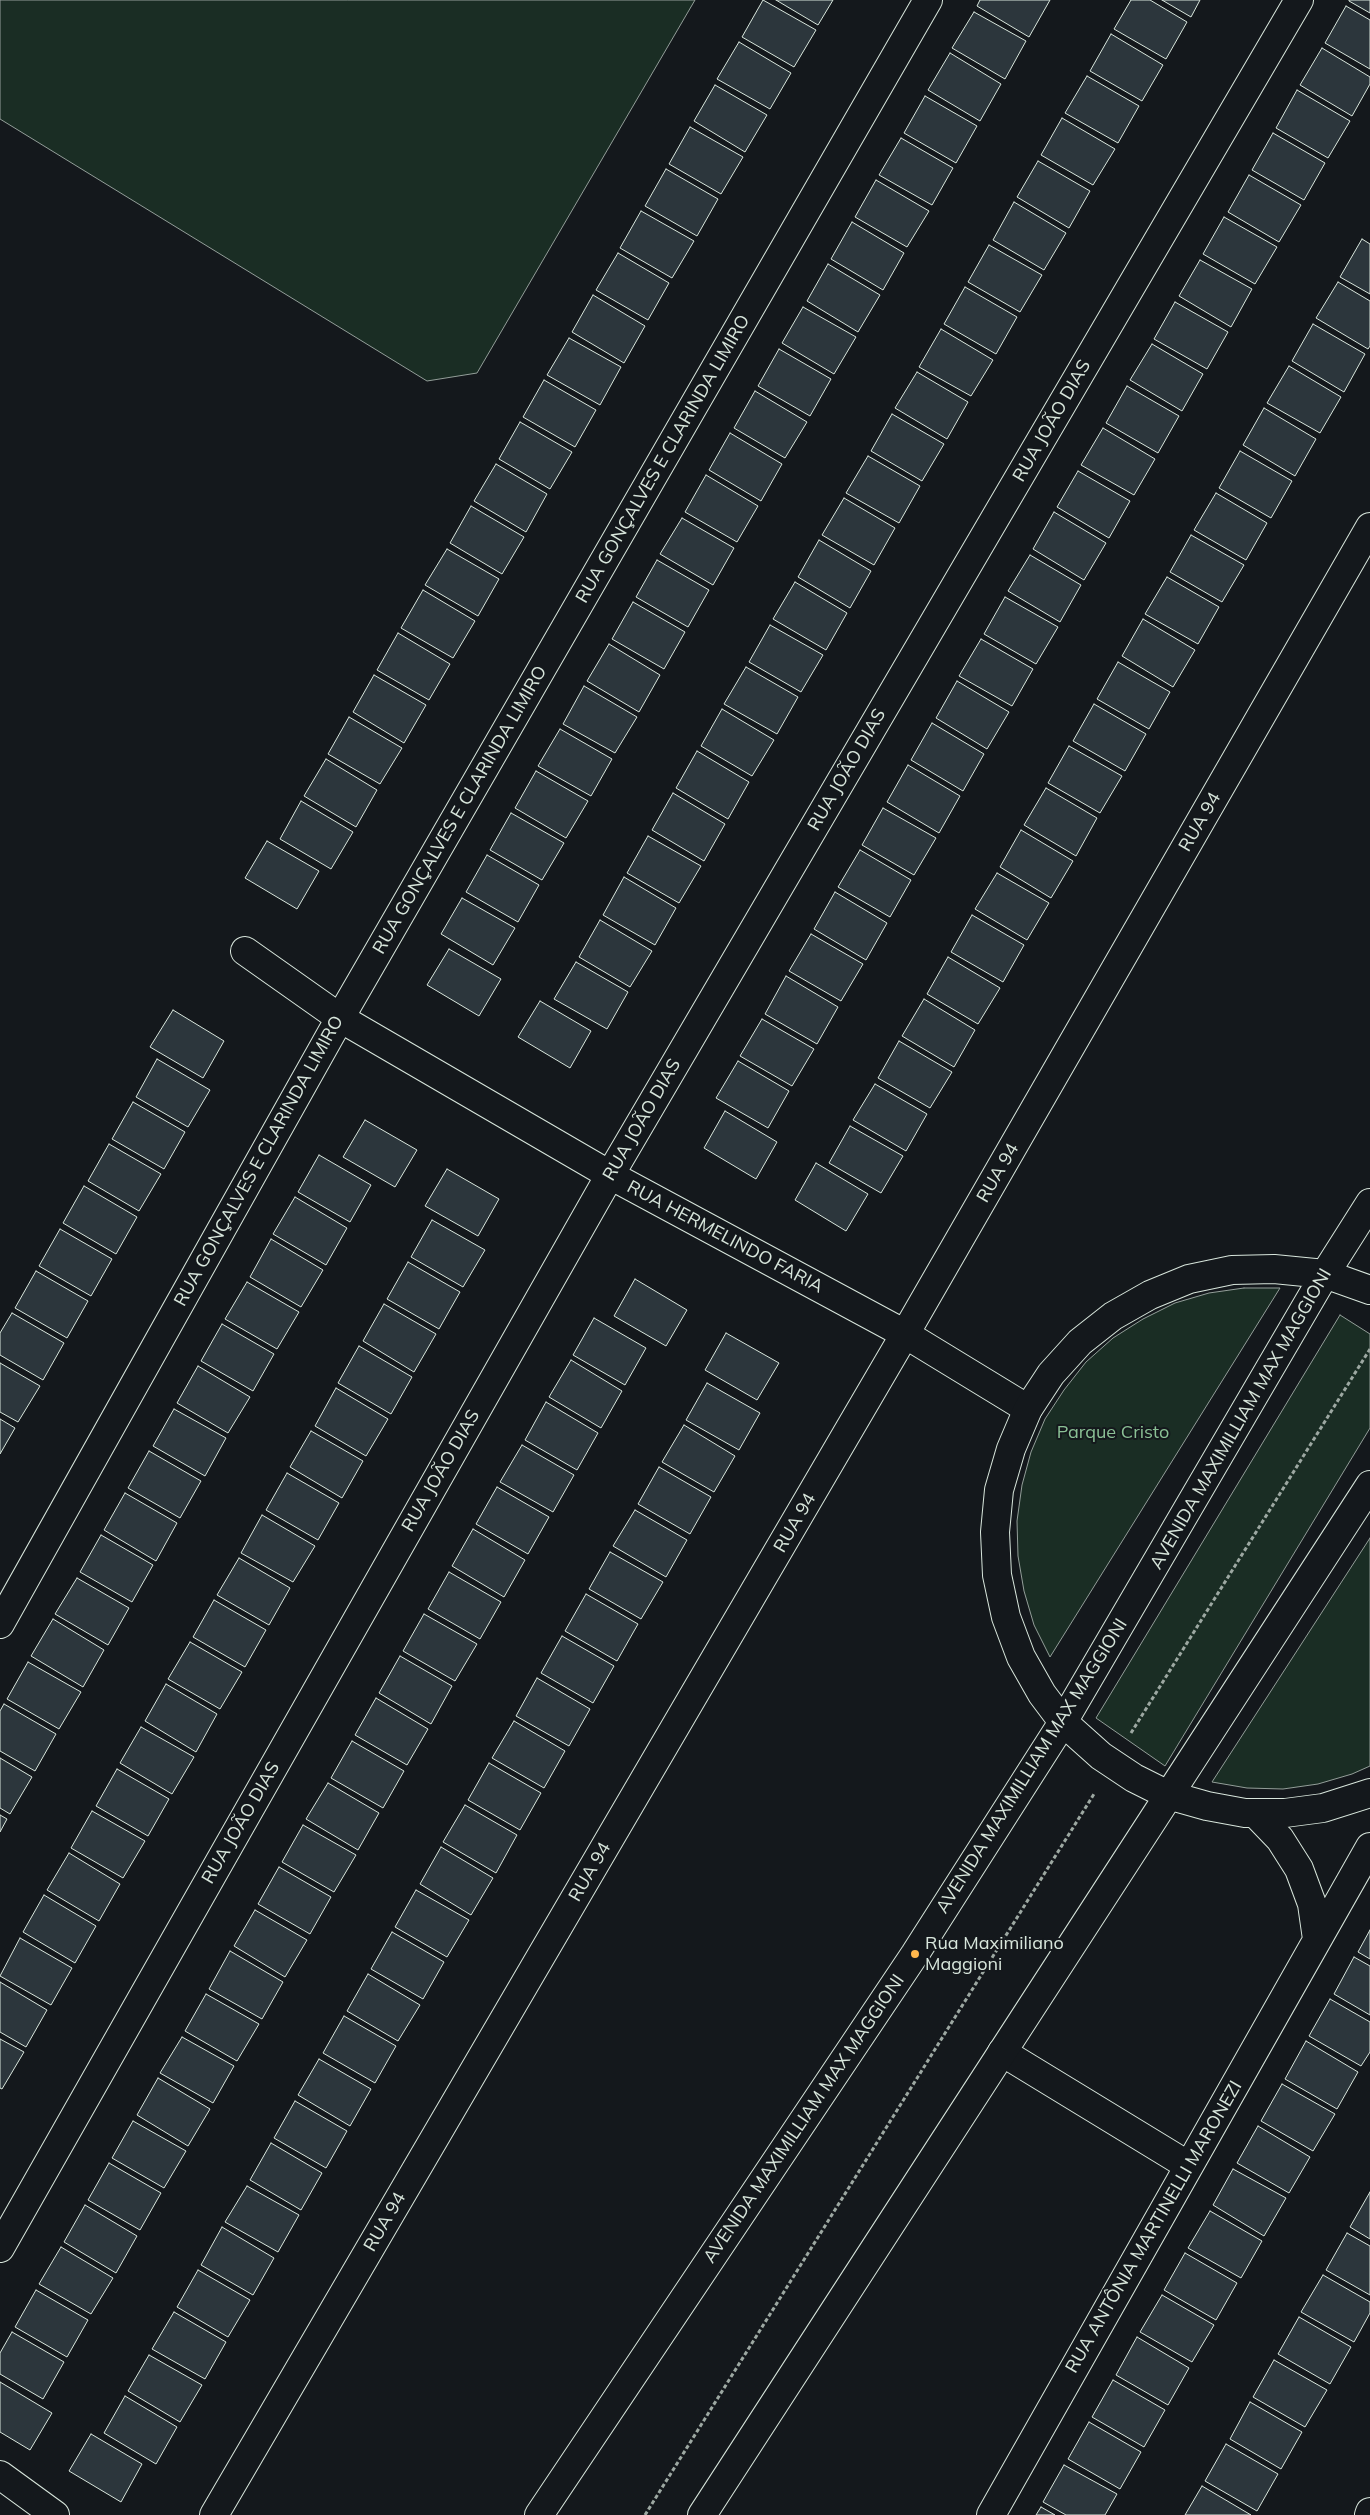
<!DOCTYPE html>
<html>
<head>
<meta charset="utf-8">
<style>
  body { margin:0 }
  canvas { display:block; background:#14181c }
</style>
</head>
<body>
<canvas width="1370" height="2515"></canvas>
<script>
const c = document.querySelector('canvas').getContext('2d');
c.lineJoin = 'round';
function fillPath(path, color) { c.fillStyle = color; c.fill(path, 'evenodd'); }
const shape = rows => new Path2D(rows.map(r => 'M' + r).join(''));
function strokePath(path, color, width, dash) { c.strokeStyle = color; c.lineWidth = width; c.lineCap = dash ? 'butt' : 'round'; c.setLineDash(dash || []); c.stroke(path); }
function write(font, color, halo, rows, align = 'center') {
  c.font = font + ' Mulish,sans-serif'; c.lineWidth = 4; c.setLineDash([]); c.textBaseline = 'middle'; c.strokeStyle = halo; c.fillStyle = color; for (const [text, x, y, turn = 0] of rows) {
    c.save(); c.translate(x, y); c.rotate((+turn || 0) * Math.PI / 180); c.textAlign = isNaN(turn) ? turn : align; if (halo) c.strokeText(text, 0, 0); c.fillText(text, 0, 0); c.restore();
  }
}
const green = shape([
  [0,0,695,0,477,373,427,381,0,119,0,0],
  [1244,1288,1280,1288,1050,1657,1034,1625,1024,1591,1018,1556,1017,1521,1022,1485,1031,1452,1045,1419,1064,1390,1086,1362,1113,1338,1143,1319,1175,1303,1209,1293,1244,1288],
  [1340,1315,1370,1334,1370,1428,1165,1766,1096,1718,1340,1315],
  [1370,1538,1370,1766,1352,1774,1318,1784,1283,1789,1247,1788,1212,1782,1370,1538]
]);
const building = shape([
  [763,0,816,30,794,67,742,37,763,0],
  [776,0,833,0,818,25,776,0],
  [980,0,1050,0,1029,37,977,6,980,0],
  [1131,0,1150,0,1187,22,1166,59,1114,29,1131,0],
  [1162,0,1200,0,1191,17,1162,0],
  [1370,0,1370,13,1349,1,1349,0,1370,0],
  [1346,6,1370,20,1370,69,1325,43,1346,6],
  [974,12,1026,41,1005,79,952,48,974,12],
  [1111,34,1163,65,1142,101,1090,71,1111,34],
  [739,42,791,73,770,109,717,79,739,42],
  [1322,48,1370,77,1370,84,1352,116,1300,85,1322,48],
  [950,53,1001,84,980,121,928,90,950,53],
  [1087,76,1139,106,1118,143,1065,113,1087,76],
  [715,85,767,115,745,152,694,121,715,85],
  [1297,90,1350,121,1328,158,1276,128,1297,90],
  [925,96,977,126,956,163,904,133,925,96],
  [1062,118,1115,149,1093,185,1041,155,1062,118],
  [690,127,743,157,721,194,669,164,690,127],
  [1273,133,1325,163,1304,200,1252,170,1273,133],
  [901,138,953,168,932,205,879,175,901,138],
  [1038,161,1090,191,1069,228,1017,197,1038,161],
  [666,169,718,199,697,236,645,206,666,169],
  [1249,175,1301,205,1279,242,1228,212,1249,175],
  [876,180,929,211,907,247,855,217,876,180],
  [1014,202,1066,233,1044,270,993,240,1014,202],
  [641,211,694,241,672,278,620,248,641,211],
  [1224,217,1277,247,1255,284,1203,254,1224,217],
  [852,222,904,253,883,290,831,259,852,222],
  [1362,239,1370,244,1370,294,1340,277,1362,239],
  [989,245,1042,275,1020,312,968,282,989,245],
  [618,253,669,283,648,320,596,290,618,253],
  [1200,260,1252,289,1231,327,1179,296,1200,260],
  [828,264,880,295,858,332,807,301,828,264],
  [1338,282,1370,301,1370,346,1368,349,1316,318,1338,282],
  [965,287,1017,317,996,354,944,324,965,287],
  [593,295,645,326,624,363,572,332,593,295],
  [1175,302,1228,332,1207,369,1154,339,1175,302],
  [803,307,856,337,834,374,782,343,803,307],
  [1313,324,1365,354,1344,392,1292,361,1313,324],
  [941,329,993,360,971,396,919,367,941,329],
  [569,338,621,367,600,405,547,375,569,338],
  [1152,344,1203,374,1182,411,1130,380,1152,344],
  [779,349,831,379,810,416,758,386,779,349],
  [1289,366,1341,397,1320,433,1267,403,1289,366],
  [917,372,968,402,947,439,895,408,917,372],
  [544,380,596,410,575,447,523,417,544,380],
  [1127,386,1179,416,1158,453,1106,423,1127,386],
  [755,391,807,422,785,458,734,428,755,391],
  [1264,408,1316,439,1295,476,1243,445,1264,408],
  [892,414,944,444,922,481,871,451,892,414],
  [520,422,572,452,550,489,499,459,520,422],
  [1103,428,1155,459,1134,495,1081,465,1103,428],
  [730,433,782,464,761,501,709,470,730,433],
  [1240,451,1292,481,1271,518,1219,488,1240,451],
  [868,456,920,486,899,523,846,493,868,456],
  [496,464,547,494,526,532,474,501,496,464],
  [1078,471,1130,501,1109,538,1057,507,1078,471],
  [706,475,758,506,737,542,685,512,706,475],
  [1216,493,1267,523,1246,560,1194,530,1216,493],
  [844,498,895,528,874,565,822,535,844,498],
  [471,506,524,537,502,574,450,543,471,506],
  [1054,512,1106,543,1084,580,1033,549,1054,512],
  [682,518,734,548,713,585,660,554,682,518],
  [1191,535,1244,565,1222,602,1170,572,1191,535],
  [819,540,871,571,850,608,798,577,819,540],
  [447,549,499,579,478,616,425,585,447,549],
  [1030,555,1081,585,1060,622,1008,591,1030,555],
  [657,560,709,590,688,627,636,597,657,560],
  [1167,577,1219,607,1198,644,1145,614,1167,577],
  [795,582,847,613,826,650,773,619,795,582],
  [423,590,475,621,453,658,401,628,423,590],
  [1005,597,1058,627,1036,664,984,634,1005,597],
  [633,602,685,632,664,669,612,639,633,602],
  [1143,619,1195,650,1173,687,1122,656,1143,619],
  [770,625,823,655,801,692,749,662,770,625],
  [398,633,450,664,429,700,377,670,398,633],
  [981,639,1033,669,1012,706,959,676,981,639],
  [609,644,660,675,639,712,587,681,609,644],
  [1118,662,1170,692,1149,729,1097,699,1118,662],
  [746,667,798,697,777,734,724,704,746,667],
  [374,675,426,705,404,743,353,712,374,675],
  [957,681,1009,712,987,749,936,718,957,681],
  [584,686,637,717,615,753,563,724,584,686],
  [1094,704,1146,734,1125,771,1073,741,1094,704],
  [722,709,774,740,752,776,701,746,722,709],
  [349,717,402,748,380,784,328,754,349,717],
  [932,723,984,754,963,791,911,760,932,723],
  [560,729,612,759,591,796,538,766,560,729],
  [1069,746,1122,776,1100,813,1048,783,1069,746],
  [697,751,749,782,728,819,676,788,697,751],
  [326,759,377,790,356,827,304,796,326,759],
  [908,765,960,796,939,833,887,802,908,765],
  [536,771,588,801,566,838,515,808,536,771],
  [1046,788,1097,818,1076,856,1024,825,1046,788],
  [673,793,725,824,704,861,652,830,673,793],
  [301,801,353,832,331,869,280,839,301,801],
  [883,808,936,838,914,875,862,845,883,808],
  [511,813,564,843,542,880,490,850,511,813],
  [1021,830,1073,861,1051,898,1000,867,1021,830],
  [648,836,701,866,679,903,627,873,648,836],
  [267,841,319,871,297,909,245,878,267,841],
  [860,850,911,880,890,917,838,887,860,850],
  [487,855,539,885,518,922,466,892,487,855],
  [997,873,1049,903,1027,940,975,909,997,873],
  [624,877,676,908,655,945,603,915,624,877],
  [835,892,887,923,866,960,814,929,835,892],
  [462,898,515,928,493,965,441,934,462,898],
  [972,915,1024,945,1003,982,951,952,972,915],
  [600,920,652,951,630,987,579,957,600,920],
  [811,934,863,964,841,1001,789,971,811,934],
  [449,949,501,979,479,1016,427,985,449,949],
  [948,957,1000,988,978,1024,927,994,948,957],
  [576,962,628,992,607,1029,554,999,576,962],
  [786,976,838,1007,817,1044,765,1014,786,976],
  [924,999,975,1030,954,1067,902,1036,924,999],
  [540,1001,591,1031,570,1068,518,1037,540,1001],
  [173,1010,224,1041,203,1078,150,1047,173,1010],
  [762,1019,814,1049,792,1086,740,1056,762,1019],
  [899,1041,952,1072,930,1108,878,1078,899,1041],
  [157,1059,210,1090,188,1127,136,1097,157,1059],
  [738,1061,789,1091,768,1128,716,1098,738,1061],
  [875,1084,927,1114,906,1151,853,1120,875,1084],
  [133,1102,185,1132,164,1169,112,1139,133,1102],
  [725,1111,777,1142,756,1179,704,1148,725,1111],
  [365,1120,417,1150,395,1187,343,1157,365,1120],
  [850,1126,903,1156,881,1193,829,1163,850,1126],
  [109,1144,161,1174,139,1211,88,1181,109,1144],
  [319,1155,371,1185,350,1222,298,1192,319,1155],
  [816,1163,868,1194,846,1231,795,1200,816,1163],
  [447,1169,499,1199,478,1236,425,1206,447,1169],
  [84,1186,137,1217,116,1254,63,1223,84,1186],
  [295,1197,347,1228,326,1265,273,1234,295,1197],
  [432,1220,485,1250,463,1287,411,1257,432,1220],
  [60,1229,112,1259,91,1296,39,1266,60,1229],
  [271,1239,323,1270,301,1307,250,1277,271,1239],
  [408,1262,460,1292,439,1329,387,1299,408,1262],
  [36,1271,88,1301,67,1338,15,1308,36,1271],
  [635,1279,687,1310,666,1346,614,1316,635,1279],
  [247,1282,299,1312,277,1349,225,1319,247,1282],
  [384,1304,436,1334,414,1372,363,1341,384,1304],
  [12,1313,64,1343,43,1380,0,1355,0,1333,12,1313],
  [594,1318,646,1348,625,1385,573,1355,594,1318],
  [222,1324,274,1354,253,1391,201,1361,222,1324],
  [726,1333,779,1363,757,1400,705,1370,726,1333],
  [359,1346,412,1377,391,1414,338,1383,359,1346],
  [571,1360,622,1391,601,1428,549,1397,571,1360],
  [0,1363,40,1386,18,1422,0,1412,0,1363],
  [198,1366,250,1397,228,1433,177,1403,198,1366],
  [707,1383,760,1413,739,1450,686,1420,707,1383],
  [336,1388,388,1419,366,1456,315,1426,336,1388],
  [546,1402,598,1433,577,1470,525,1440,546,1402],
  [174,1409,226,1438,205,1476,153,1446,174,1409],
  [0,1419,15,1428,0,1454,0,1419],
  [684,1425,735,1456,714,1492,662,1462,684,1425],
  [311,1431,363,1461,342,1498,290,1467,311,1431],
  [522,1445,574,1475,553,1512,500,1482,522,1445],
  [149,1451,201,1481,180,1518,128,1488,149,1451],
  [659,1467,711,1497,690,1534,638,1504,659,1467],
  [287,1473,339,1503,318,1540,266,1510,287,1473],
  [497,1487,549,1517,528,1554,476,1524,497,1487],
  [125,1493,177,1523,156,1561,104,1530,125,1493],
  [635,1510,687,1540,666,1577,613,1546,635,1510],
  [262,1515,315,1546,293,1582,241,1553,262,1515],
  [473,1529,525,1560,504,1597,452,1566,473,1529],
  [101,1535,153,1565,132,1602,80,1572,101,1535],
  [610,1552,663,1582,641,1619,589,1589,610,1552],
  [239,1558,290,1588,269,1625,217,1595,239,1558],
  [449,1572,501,1602,480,1639,428,1609,449,1572],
  [77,1578,129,1608,108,1645,55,1614,77,1578],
  [586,1594,638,1624,617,1661,565,1631,586,1594],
  [214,1600,266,1630,245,1667,193,1637,214,1600],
  [424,1614,477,1644,455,1681,403,1651,424,1614],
  [53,1619,104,1650,83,1687,31,1656,53,1619],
  [562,1636,614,1666,593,1703,541,1673,562,1636],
  [190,1642,242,1672,220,1709,168,1679,190,1642],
  [400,1656,452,1686,431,1724,379,1693,400,1656],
  [28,1662,81,1692,59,1729,7,1699,28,1662],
  [537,1678,590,1709,569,1746,516,1716,537,1678],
  [166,1684,217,1714,196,1752,145,1721,166,1684],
  [376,1698,428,1729,407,1765,355,1735,376,1698],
  [4,1704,56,1734,35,1771,0,1751,0,1711,4,1704],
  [514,1721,565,1751,544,1788,492,1758,514,1721],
  [141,1727,194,1757,172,1794,120,1763,141,1727],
  [352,1741,404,1771,383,1808,331,1778,352,1741],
  [0,1758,32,1777,10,1814,0,1808,0,1758],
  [489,1763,541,1793,520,1830,468,1800,489,1763],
  [117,1769,169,1799,148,1836,96,1806,117,1769],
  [328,1783,379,1813,358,1850,306,1819,328,1783],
  [465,1805,517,1835,496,1873,443,1842,465,1805],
  [92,1811,145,1841,123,1878,71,1848,92,1811],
  [0,1815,7,1819,0,1832,0,1815],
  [303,1825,356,1855,334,1892,282,1862,303,1825],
  [441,1847,493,1878,471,1915,420,1884,441,1847],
  [69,1853,120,1884,99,1921,47,1890,69,1853],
  [279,1867,331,1897,310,1934,258,1904,279,1867],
  [416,1890,469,1920,447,1957,395,1927,416,1890],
  [44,1895,96,1926,75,1963,23,1932,44,1895],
  [255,1910,307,1940,285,1977,234,1946,255,1910],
  [1370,1930,1370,1959,1358,1952,1370,1930],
  [392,1932,444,1962,423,1999,371,1969,392,1932],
  [20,1938,72,1968,51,2005,0,1976,20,1938],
  [230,1951,283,1982,262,2019,209,1989,230,1951],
  [1354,1957,1370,1966,1370,2015,1334,1994,1354,1957],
  [368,1974,420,2005,398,2041,347,2011,368,1974],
  [0,1982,47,2010,26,2047,0,2032,0,1982],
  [206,1994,259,2024,237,2061,185,2031,206,1994],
  [1330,1999,1370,2022,1370,2052,1361,2066,1309,2036,1330,1999],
  [344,2016,396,2046,375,2083,323,2053,344,2016],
  [182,2037,234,2066,213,2103,160,2073,182,2037],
  [0,2039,24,2052,2,2089,0,2088,0,2039],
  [1306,2041,1358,2072,1337,2109,1285,2079,1306,2041],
  [319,2059,371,2089,350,2126,298,2095,319,2059],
  [158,2078,210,2109,188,2146,137,2115,158,2078],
  [1282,2084,1335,2114,1313,2151,1261,2121,1282,2084],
  [295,2101,347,2131,326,2168,274,2138,295,2101],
  [133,2121,186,2151,164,2188,112,2158,133,2121],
  [1258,2126,1310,2157,1289,2193,1237,2163,1258,2126],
  [271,2143,322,2173,301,2210,250,2180,271,2143],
  [109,2163,161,2193,140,2230,88,2200,109,2163],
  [1233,2169,1286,2198,1264,2236,1213,2205,1233,2169],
  [247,2186,299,2215,278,2252,225,2222,247,2186],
  [1370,2192,1370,2239,1350,2227,1370,2192],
  [85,2205,137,2236,116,2273,64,2242,85,2205],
  [1210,2211,1262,2241,1241,2278,1188,2248,1210,2211],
  [222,2227,274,2258,253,2295,201,2265,222,2227],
  [1347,2233,1370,2246,1370,2295,1326,2270,1347,2233],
  [61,2247,113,2278,91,2314,39,2284,61,2247],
  [1185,2253,1237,2283,1216,2320,1164,2290,1185,2253],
  [198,2270,250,2300,228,2337,177,2307,198,2270],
  [1323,2275,1370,2302,1370,2313,1354,2342,1301,2312,1323,2275],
  [36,2290,88,2320,67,2357,15,2327,36,2290],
  [1162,2295,1214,2325,1192,2362,1140,2332,1162,2295],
  [174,2312,226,2342,205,2379,152,2349,174,2312],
  [1299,2317,1351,2347,1330,2384,1278,2354,1299,2317],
  [12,2332,64,2362,43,2399,0,2374,0,2353,12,2332],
  [1137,2337,1189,2368,1168,2405,1116,2375,1137,2337],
  [149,2355,202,2385,180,2422,128,2391,149,2355],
  [1274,2360,1327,2390,1305,2427,1253,2397,1274,2360],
  [1113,2380,1165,2410,1144,2447,1092,2417,1113,2380],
  [0,2382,52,2413,30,2450,0,2432,0,2382],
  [125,2396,177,2427,156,2464,104,2433,125,2396],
  [1250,2402,1302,2432,1281,2469,1230,2439,1250,2402],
  [1089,2422,1141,2452,1120,2489,1068,2459,1089,2422],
  [91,2434,142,2464,121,2502,69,2471,91,2434],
  [1226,2444,1278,2474,1257,2511,1205,2481,1226,2444],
  [1064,2465,1117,2494,1105,2515,1066,2515,1043,2502,1064,2465],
  [1202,2486,1251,2515,1185,2515,1202,2486],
  [1041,2507,1055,2515,1036,2515,1041,2507]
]);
const path = shape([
  [1131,1733,1370,1349],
  [645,2515,1094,1794]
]);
const minor = shape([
  [245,951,340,1018,610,1175,905,1334,1028,1409],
  [0,1624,340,1018,928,0],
  [1255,1813,1280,1839,1299,1869,1312,1904,1317,1939],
  [1002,2052,1189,2166],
  [0,2248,610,1175,1299,0],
  [214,2515,905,1334,1370,527],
  [991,2515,1370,1847],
  [1369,2515,1370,2512]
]);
const tertiary = shape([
  [1370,1290,1325,1274,1274,1269,1232,1270,1189,1279,1150,1295,1113,1316,1080,1342,1051,1374,1028,1409,1011,1449,999,1490,995,1532,997,1575,1006,1617,1021,1657,1042,1694,1063,1722,1101,1756,1134,1778,1168,1795,1207,1806,1245,1813,1285,1813,1323,1808,1370,1793],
  [0,2475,55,2515],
  [539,2515,915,1954,1063,1722,1325,1274,1370,1203],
  [702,2515,1370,1485]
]);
const markers = [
  [915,1954,5,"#ffb74d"]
];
const streetNames = [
  ["RUA JOÃO DIAS",1052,421,-60],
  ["RUA GONÇALVES E CLARINDA LIMIRO",663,459,-60],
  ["RUA JOÃO DIAS",847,770,-60],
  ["RUA GONÇALVES E CLARINDA LIMIRO",460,810,-60],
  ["RUA 94",1200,822,-60],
  ["RUA JOÃO DIAS",642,1120,-60],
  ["RUA GONÇALVES E CLARINDA LIMIRO",259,1161,-61],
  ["RUA 94",998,1173,-60],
  ["RUA HERMELINDO FARIA",725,1237,28],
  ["AVENIDA MAXIMILLIAM MAX MAGGIONI",1241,1419,-60],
  ["RUA JOÃO DIAS",441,1471,-60],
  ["RUA 94",795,1523,-60],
  ["AVENIDA MAXIMILLIAM MAX MAGGIONI",1032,1766,-58],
  ["RUA JOÃO DIAS",241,1823,-60],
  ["RUA 94",590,1872,-60],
  ["AVENIDA MAXIMILLIAM MAX MAGGIONI",804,2119,-56],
  ["RUA 94",385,2222,-60],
  ["RUA ANTÔNIA MARTINELLI MARONEZI",1154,2227,-60]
];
const parkNames = [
  ["Parque Cristo",1113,1433]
];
const poiNames = [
  ["Rua Maximiliano",925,1944],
  ["Maggioni",925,1965]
];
fillPath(green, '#1a2d24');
strokePath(green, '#939e99', 1);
fillPath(building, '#2c363c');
strokePath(building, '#d8e6dc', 1);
strokePath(minor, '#d8e6dc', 30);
strokePath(tertiary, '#d8e6dc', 30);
strokePath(path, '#9da8a2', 3, [4, 2.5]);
strokePath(minor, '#14181c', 28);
strokePath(tertiary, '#14181c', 28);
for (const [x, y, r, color] of markers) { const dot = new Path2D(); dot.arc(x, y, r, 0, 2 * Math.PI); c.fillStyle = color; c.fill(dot); strokePath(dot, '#14181c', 2); }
write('18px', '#d8e6dc', '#14181c', streetNames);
write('18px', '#8ac095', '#14181c', parkNames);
write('18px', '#d8e6dc', '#14181c', poiNames, 'left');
</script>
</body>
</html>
